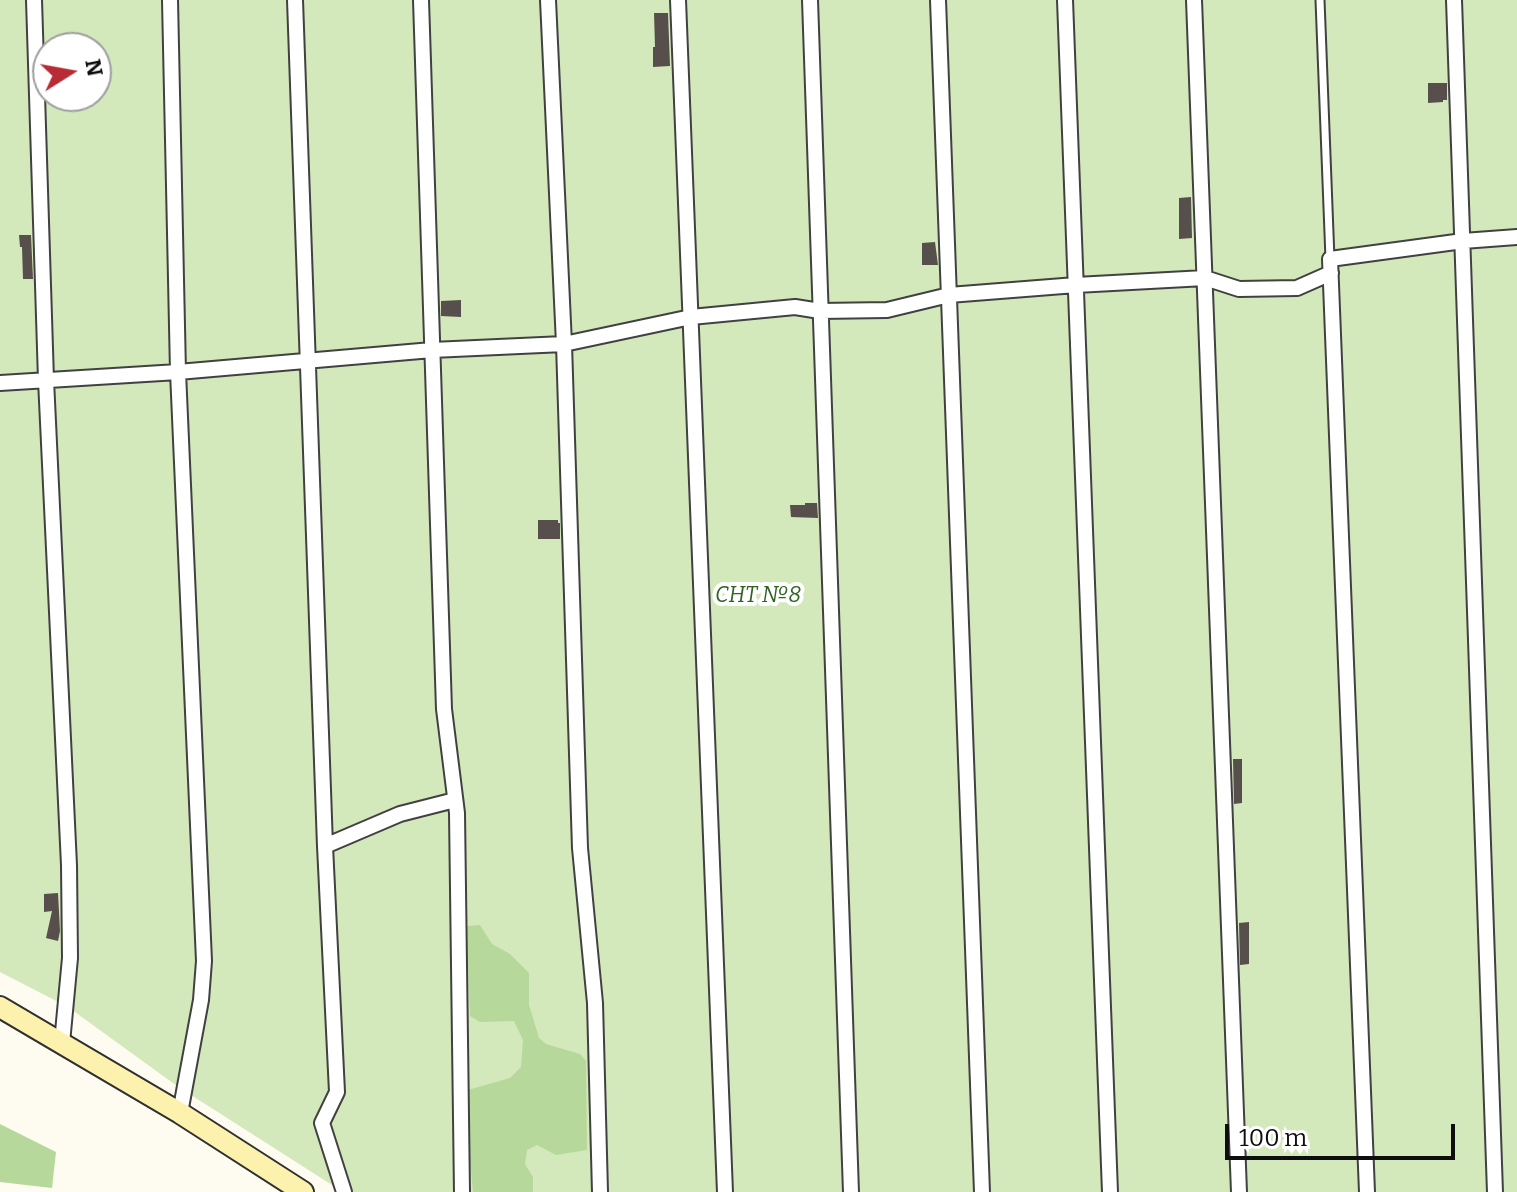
<!DOCTYPE html>
<html>
<head>
<meta charset="utf-8">
<style>
  body { margin:0 }
  #map { position:relative; width:1517px; height:1192px; overflow:hidden; background:#fefbf0; font-family:Bitter,serif }
  canvas { display:block }
  .north { position:absolute; left:32px; top:32px; width:80px; height:80px; box-sizing:border-box; background:#fff; border:2px solid #9f9f9f; border-radius:50%; rotate:79deg; font-size:22px; font-weight:700; line-height:32px; text-align:center; color:#0e0e0e }
  .north::after { content:''; display:block; margin:auto; width:28px; height:36px; background:#b92b34; clip-path:polygon(50% 0,100% 100%,50% 72%,0 100%) }
  .scale { position:absolute; left:1225px; top:1124px; width:230px; height:36px; box-sizing:border-box; border:4px solid #0e0e0e; border-top:0; padding-left:10px; font-size:24px; line-height:28px; white-space:nowrap; color:#0e0e0e; -webkit-text-stroke:6px #fff; paint-order:stroke }
</style>
</head>
<body>
<div id="map">
<canvas width="1517" height="1192"></canvas>
<div class="north">N</div>
<div class="scale">100 m</div>
</div>
<script>
const c = document.querySelector('canvas').getContext('2d');
c.lineJoin = 'round';
function fillPath(path, color) { c.fillStyle = color; c.fill(path, 'evenodd'); }
const shape = rows => new Path2D(rows.map(r => 'M' + r).join(''));
function strokePath(path, color, width, dash) { c.strokeStyle = color; c.lineWidth = width; c.lineCap = dash ? 'butt' : 'round'; c.setLineDash(dash || []); c.stroke(path); }
function write(font, color, halo, rows, align = 'center') {
  c.font = font + ' Bitter,serif'; c.lineWidth = 8; c.setLineDash([]); c.textBaseline = 'middle'; c.strokeStyle = halo; c.fillStyle = color; for (const [text, x, y, turn = 0] of rows) {
    c.save(); c.translate(x, y); c.rotate((+turn || 0) * Math.PI / 180); c.textAlign = isNaN(turn) ? turn : align; if (halo) c.strokeText(text, 0, 0); c.fillText(text, 0, 0); c.restore();
  }
}
const green = shape([
  [0,0,1517,0,1517,1192,343,1192,177,1086,68,1007,0,972],
  [48,48,96,48,96,96,48,96]
]);
const forest = shape([
  [480,925,492,944,510,954,529,973,529,1005,539,1038,546,1044,580,1054,586,1061,587,1150,556,1155,537,1145,527,1150,525,1164,533,1177,533,1192,473,1192,468,1138,468,1090,510,1078,521,1067,523,1040,514,1021,480,1022,470,1016,467,926],
  [0,1124,56,1152,52,1188,0,1182]
]);
const building = shape([
  [654,13,668,13,670,66,653,67,653,47,655,47],
  [1428,83,1447,83,1447,100,1443,100,1443,102,1428,103],
  [1191,197,1192,238,1179,239,1179,198],
  [19,235,31,235,33,279,23,279,22,247,20,247],
  [935,242,938,265,922,265,922,243],
  [461,300,461,317,441,316,441,301],
  [805,503,817,503,818,518,791,517,790,505,805,505],
  [538,520,558,520,558,523,560,523,560,539,538,539],
  [1233,759,1242,759,1242,803,1234,804],
  [58,893,60,931,58,941,46,938,52,911,44,912,44,894],
  [1249,922,1249,964,1240,965,1239,923]
]);
const service = shape([
  [1320,0,1330,259]
]);
const minor = shape([
  [34,0,46,380,69,865,70,958,62,1043],
  [170,0,178,372,204,961,201,1000,180,1113],
  [295,0,325,846,337,1092,322,1123,344,1192],
  [421,0,444,709,457,813,462,1192],
  [548,0,564,344,580,848,595,1003,600,1192],
  [678,0,725,1192],
  [810,0,851,1192],
  [938,0,982,1192],
  [1065,0,1110,1192],
  [1194,0,1239,1192],
  [1454,0,1495,1192],
  [0,383,178,372,432,350,564,344,691,317,795,307,820,311,887,310,949,295,1076,285,1205,278,1239,289,1297,288,1331,273],
  [325,846,400,814,455,800],
  [1367,1192,1330,259,1463,241,1517,237]
]);
const secondary = shape([
  [0,1007,180,1113,303,1192]
]);
const parkNames = [
  ["СНТ №8",758,596]
];
fillPath(green, '#d3e8bb');
fillPath(forest, '#b7d89b');
fillPath(building, '#574f4b');
strokePath(service, '#414141', 11);
strokePath(minor, '#414141', 18);
strokePath(secondary, '#303030', 24);
strokePath(service, '#fff', 7);
strokePath(minor, '#fff', 14);
strokePath(secondary, '#fcf2ae', 20);
write('italic 22px', '#306421', '#fff', parkNames);
</script>
</body>
</html>
